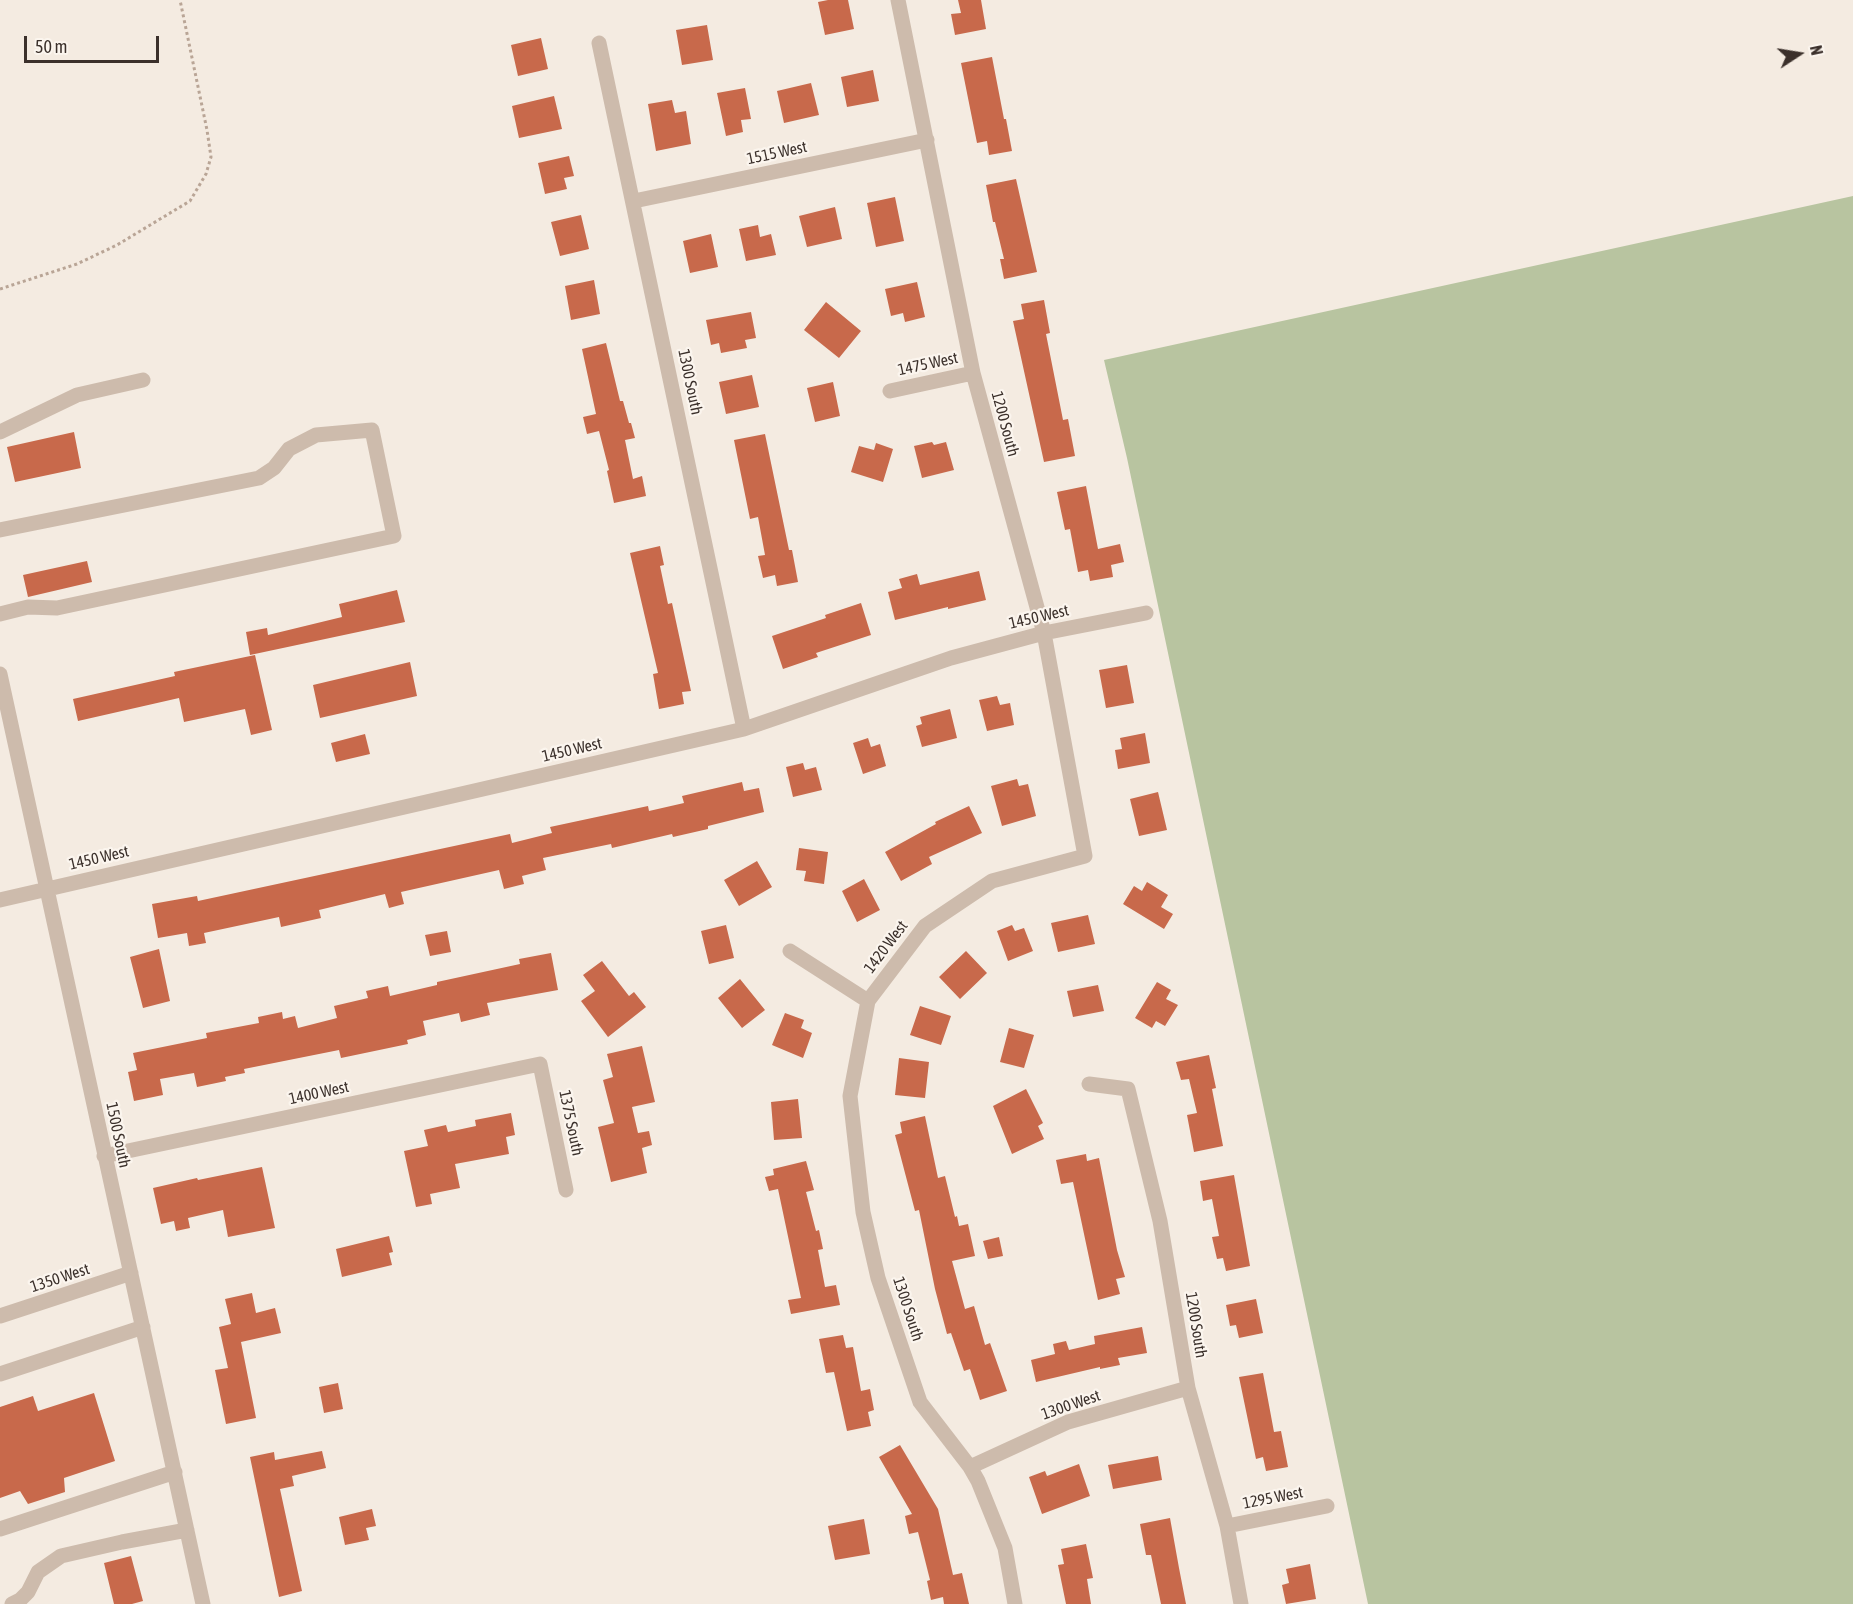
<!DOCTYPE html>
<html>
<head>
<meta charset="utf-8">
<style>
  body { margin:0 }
  #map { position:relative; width:1853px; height:1604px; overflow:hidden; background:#f4ebe1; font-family:"Asap Condensed",sans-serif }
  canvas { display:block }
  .north { position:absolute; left:1769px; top:24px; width:60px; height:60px; -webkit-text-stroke:4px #fbf5ee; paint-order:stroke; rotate:78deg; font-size:16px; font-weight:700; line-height:24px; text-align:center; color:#3b302b }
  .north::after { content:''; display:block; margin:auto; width:21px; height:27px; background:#3b302b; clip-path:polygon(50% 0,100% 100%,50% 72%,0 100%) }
  .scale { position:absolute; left:24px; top:36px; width:135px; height:27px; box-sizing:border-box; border:3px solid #3b302b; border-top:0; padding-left:8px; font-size:18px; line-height:21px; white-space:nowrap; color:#3b302b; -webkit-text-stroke:4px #fbf5ee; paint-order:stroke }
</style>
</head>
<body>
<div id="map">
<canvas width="1853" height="1604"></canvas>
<div class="north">N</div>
<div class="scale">50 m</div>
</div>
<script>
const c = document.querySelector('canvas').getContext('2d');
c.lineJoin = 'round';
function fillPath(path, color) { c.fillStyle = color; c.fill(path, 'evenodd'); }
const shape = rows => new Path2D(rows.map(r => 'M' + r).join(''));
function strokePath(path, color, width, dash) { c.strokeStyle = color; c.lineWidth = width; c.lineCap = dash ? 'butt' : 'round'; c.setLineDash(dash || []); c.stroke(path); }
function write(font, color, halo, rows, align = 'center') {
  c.font = font + ' "Asap Condensed",sans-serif'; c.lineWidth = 4.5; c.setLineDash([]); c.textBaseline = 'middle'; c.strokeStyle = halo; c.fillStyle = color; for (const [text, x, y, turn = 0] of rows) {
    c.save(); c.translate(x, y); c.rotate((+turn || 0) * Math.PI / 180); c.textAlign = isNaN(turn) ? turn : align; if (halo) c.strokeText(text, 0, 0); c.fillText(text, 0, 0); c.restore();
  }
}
const green = shape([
  [1853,196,1853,1604,1368,1604,1127,458,1104,360]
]);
const building = shape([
  [828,0,848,0,854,29,825,35,818,2],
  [958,0,981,0,986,29,955,35,951,14,961,13],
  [707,25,713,60,682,65,676,30],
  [541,38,548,69,518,76,511,45],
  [992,57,1004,119,1006,119,1012,151,989,155,987,141,977,143,961,63],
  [873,70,879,101,847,107,841,77],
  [811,83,819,115,784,123,777,91],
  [745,88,751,119,741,120,743,132,726,136,717,93],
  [554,96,562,129,519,138,512,106],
  [672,100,675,113,686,111,691,144,656,151,648,104],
  [569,156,574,176,564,178,567,189,545,194,538,163],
  [1016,179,1037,272,1004,279,1000,259,1004,259,995,222,993,222,986,185],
  [895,197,904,241,876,247,867,203],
  [835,207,842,239,807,247,799,216],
  [581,215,589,249,560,256,551,222],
  [758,225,760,237,771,234,776,255,746,261,739,229],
  [711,234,718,267,690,273,683,241],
  [594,280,600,314,571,320,565,286],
  [917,282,925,317,905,322,903,313,891,316,885,289],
  [1044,300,1050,333,1046,334,1063,420,1068,419,1075,456,1044,462,1013,321,1024,319,1021,304],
  [826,302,861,331,839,358,804,330],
  [751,312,756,338,745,340,747,348,721,353,719,343,711,345,706,320],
  [606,343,620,401,623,401,629,423,631,423,635,438,625,440,633,479,642,476,646,496,614,503,607,471,609,470,599,431,587,434,583,417,596,414,582,349],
  [752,375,759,407,726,414,719,382],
  [833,382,840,416,815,422,807,388],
  [74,432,81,468,15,482,7,447],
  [765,434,789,550,792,550,798,582,777,586,775,575,763,578,758,556,765,555,758,517,750,519,734,440],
  [932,442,934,445,946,442,954,470,922,478,914,446],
  [876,443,893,449,883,482,851,472,859,446,874,450],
  [1086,486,1098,549,1120,544,1124,562,1111,565,1113,577,1090,581,1088,570,1078,572,1070,529,1065,530,1057,492],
  [660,546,664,565,660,566,668,604,672,603,691,691,682,692,684,704,659,709,653,674,658,673,630,553],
  [87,561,92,582,28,597,23,575],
  [979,571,986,600,948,609,948,607,895,620,888,592,902,588,899,579,917,574,920,585],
  [397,590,405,622,250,655,246,632,267,628,268,635,342,617,339,604],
  [861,603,871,635,816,653,818,657,783,669,772,636,826,618,825,615],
  [255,655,272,730,251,735,245,709,184,722,179,698,78,721,73,699,175,676,174,672],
  [410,662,417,696,320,718,313,685],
  [1127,665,1134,703,1106,708,1099,670],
  [997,696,1000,705,1010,703,1014,725,987,731,979,700],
  [950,709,957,738,922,747,916,726,922,724,920,717],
  [1145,733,1150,763,1118,769,1115,750,1122,749,1120,738],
  [365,734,370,754,336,762,331,743],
  [868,738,871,747,880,744,886,766,863,774,853,743],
  [803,763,805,770,816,767,822,790,793,797,786,767],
  [1017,779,1019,786,1028,784,1036,816,1002,826,991,786],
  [742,782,744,791,759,788,764,812,708,826,708,829,673,837,672,834,612,848,611,844,543,858,546,870,522,876,524,884,504,889,499,870,401,892,404,904,389,908,385,894,319,910,321,918,281,927,279,917,204,933,206,943,189,946,187,933,158,938,152,904,197,896,198,901,510,834,512,843,552,833,550,827,648,806,649,811,684,803,682,796],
  [1158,792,1167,830,1139,836,1130,799],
  [969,806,982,833,929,857,932,864,901,881,885,852,936,824,935,822],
  [799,848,828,852,824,884,804,881,806,871,796,870],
  [757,861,772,887,739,906,724,880],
  [864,879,880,910,857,922,842,891],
  [1147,882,1168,895,1161,907,1173,914,1164,929,1123,904,1134,886,1142,891],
  [1088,915,1095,944,1058,952,1051,923],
  [726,925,734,958,709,964,701,931],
  [1012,925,1015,931,1024,928,1033,951,1008,961,997,931],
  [447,931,451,952,430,956,425,935],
  [159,949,170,1001,143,1008,130,957],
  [966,951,987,973,960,999,939,977],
  [551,953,558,990,487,1003,490,1015,461,1022,459,1013,423,1021,426,1035,407,1040,408,1044,341,1058,339,1050,244,1069,245,1073,225,1077,226,1081,197,1087,194,1073,160,1079,163,1095,134,1101,128,1072,137,1070,133,1053,207,1038,206,1033,259,1023,258,1017,282,1012,283,1019,295,1016,298,1028,337,1018,334,1006,368,998,366,991,388,986,390,996,437,985,437,982,520,964,519,959],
  [602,961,629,996,634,992,646,1007,608,1037,581,1001,595,991,583,975],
  [740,979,765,1010,742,1028,718,998],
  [1157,982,1171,990,1166,999,1178,1005,1165,1026,1156,1021,1152,1028,1135,1018],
  [1098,985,1104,1011,1073,1017,1067,991],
  [920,1006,951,1016,941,1045,910,1035],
  [785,1013,804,1020,801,1028,812,1033,803,1058,772,1045],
  [1009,1028,1034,1035,1024,1068,1000,1062],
  [642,1046,655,1102,632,1107,638,1133,649,1131,652,1145,642,1148,647,1173,611,1182,598,1127,614,1123,603,1080,613,1077,607,1054],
  [1209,1055,1216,1088,1212,1089,1223,1146,1194,1152,1187,1115,1197,1113,1189,1079,1181,1080,1176,1062],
  [899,1058,929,1062,925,1098,895,1095],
  [1026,1089,1043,1123,1038,1126,1044,1139,1012,1154,993,1106],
  [798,1099,802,1138,774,1140,771,1102],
  [511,1113,515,1135,506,1137,509,1154,455,1164,460,1188,430,1194,432,1204,416,1207,404,1151,428,1146,424,1130,446,1125,448,1132,476,1126,475,1120],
  [925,1116,938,1178,945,1176,955,1217,957,1216,959,1226,968,1224,975,1256,952,1261,965,1309,974,1306,985,1345,990,1343,1007,1391,980,1400,970,1369,964,1371,951,1333,947,1334,935,1289,919,1210,915,1211,895,1135,902,1133,900,1122],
  [1086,1154,1087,1161,1099,1158,1117,1250,1125,1277,1116,1279,1120,1294,1098,1300,1073,1182,1061,1184,1056,1160],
  [806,1161,814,1190,806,1192,816,1231,819,1230,823,1249,818,1250,825,1287,836,1285,840,1305,791,1314,788,1300,801,1298,778,1189,769,1191,765,1177,774,1175,773,1169],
  [262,1167,275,1228,228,1237,223,1210,188,1218,190,1228,176,1231,174,1221,161,1224,153,1188,197,1178,198,1180],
  [1234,1175,1250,1266,1226,1271,1223,1258,1217,1259,1212,1237,1219,1236,1212,1199,1203,1201,1200,1181],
  [389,1236,393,1252,389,1253,392,1265,342,1277,336,1249],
  [999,1237,1003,1256,988,1259,983,1241],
  [252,1293,256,1313,275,1308,281,1333,241,1342,256,1418,226,1424,215,1370,228,1368,219,1327,231,1324,225,1299],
  [1256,1299,1263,1333,1239,1338,1236,1325,1230,1326,1226,1305],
  [1142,1327,1147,1353,1118,1358,1120,1365,1100,1369,1100,1367,1036,1382,1031,1360,1055,1354,1053,1344,1066,1341,1069,1350,1095,1344,1094,1336],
  [843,1335,846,1348,853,1347,861,1391,870,1389,874,1410,868,1412,871,1426,847,1431,834,1372,826,1373,819,1339],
  [1263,1373,1274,1432,1281,1431,1288,1467,1266,1471,1263,1457,1256,1459,1239,1377],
  [338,1383,343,1409,324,1413,319,1387],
  [94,1393,115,1461,64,1478,65,1492,28,1504,20,1491,0,1498,0,1407,33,1396,38,1411],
  [900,1445,938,1509,953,1575,962,1573,969,1604,944,1604,943,1597,931,1600,927,1581,930,1580,918,1532,909,1534,905,1516,912,1514,879,1457],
  [322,1451,326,1468,292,1476,294,1486,280,1489,302,1591,279,1597,250,1457,274,1452,275,1460],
  [1158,1456,1162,1480,1113,1489,1108,1465],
  [1079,1464,1090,1496,1042,1514,1029,1477,1045,1471,1047,1476],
  [372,1509,376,1526,366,1528,369,1540,345,1545,339,1517],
  [1170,1518,1179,1568,1186,1604,1161,1604,1151,1555,1146,1555,1140,1524],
  [864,1519,870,1554,835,1560,828,1526],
  [1086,1544,1093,1578,1087,1579,1091,1604,1066,1604,1058,1565,1064,1564,1061,1549],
  [131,1556,143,1601,132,1604,114,1604,104,1563],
  [1310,1564,1316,1599,1286,1604,1282,1585,1289,1583,1286,1569]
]);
const path = shape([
  [0,289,77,264,117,245,190,201,206,174,211,157,207,130,180,0]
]);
const minor = shape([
  [898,0,973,373,1044,633,1085,856,992,881,925,926,868,1001,850,1096,863,1212,878,1278,920,1402,970,1467,978,1481,1005,1548,1015,1604],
  [599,43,744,729],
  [634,201,927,140],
  [890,391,973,373],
  [0,432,77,395,143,380],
  [0,530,259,478,274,468,289,449,316,435,372,430,394,536,57,608,28,607,0,614],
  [0,674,203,1604],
  [0,900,744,729,951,658,1044,633,1146,613],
  [790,951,868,1001],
  [1089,1084,1128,1089,1160,1221,1188,1388,1227,1526,1241,1604],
  [104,1156,540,1064,566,1190],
  [0,1316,131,1273],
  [0,1374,143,1327],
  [970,1467,1068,1422,1188,1388],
  [1227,1526,1327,1506],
  [0,1529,175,1472],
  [12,1604,20,1600,28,1592,38,1572,61,1556,122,1542,187,1530]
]);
const streetNames = [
  ["1515 West",777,153,-12],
  ["1475 West",928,364,-12],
  ["1300 South",690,382,78],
  ["1200 South",1005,424,75],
  ["1450 West",1039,617,-13],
  ["1450 West",572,750,-13],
  ["1450 West",99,858,-13],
  ["1420 West",886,947,-53],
  ["1400 West",319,1093,-12],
  ["1375 South",571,1123,78],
  ["1500 South",118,1135,78],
  ["1350 West",60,1278,-18],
  ["1300 South",908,1309,72],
  ["1200 South",1196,1325,81],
  ["1300 West",1071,1405,-19],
  ["1295 West",1273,1498,-11]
];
fillPath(green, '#b8c4a0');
fillPath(building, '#c8694b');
strokePath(path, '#b9a596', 3, [3, 3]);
strokePath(minor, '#cdbbac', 15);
write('16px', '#3b302b', '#fbf5ee', streetNames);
</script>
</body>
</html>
